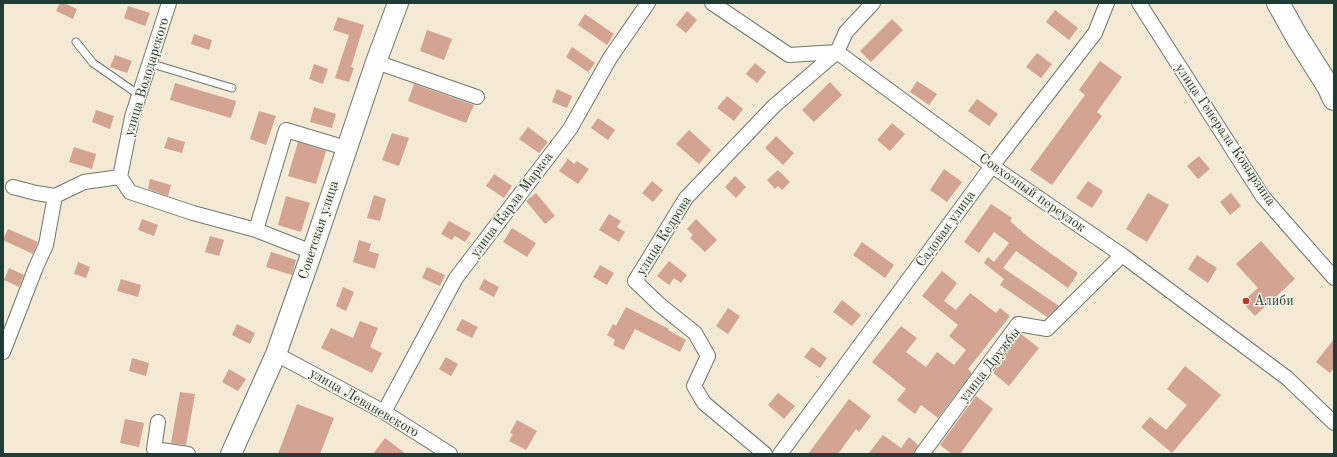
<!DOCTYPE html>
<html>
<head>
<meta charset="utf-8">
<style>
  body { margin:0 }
  #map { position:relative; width:1337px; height:457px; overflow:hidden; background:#f3e9d4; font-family:"Old Standard TT",serif }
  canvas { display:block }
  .frame { position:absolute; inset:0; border:4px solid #1f3d34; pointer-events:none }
</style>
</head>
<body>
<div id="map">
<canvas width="1337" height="457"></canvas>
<div class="frame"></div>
</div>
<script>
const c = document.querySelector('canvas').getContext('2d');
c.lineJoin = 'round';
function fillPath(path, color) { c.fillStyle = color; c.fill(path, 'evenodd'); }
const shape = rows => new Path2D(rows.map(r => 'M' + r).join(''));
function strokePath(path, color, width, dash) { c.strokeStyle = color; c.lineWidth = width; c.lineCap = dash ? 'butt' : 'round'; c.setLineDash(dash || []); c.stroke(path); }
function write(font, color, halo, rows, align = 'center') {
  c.font = font + ' "Old Standard TT",serif'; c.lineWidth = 3; c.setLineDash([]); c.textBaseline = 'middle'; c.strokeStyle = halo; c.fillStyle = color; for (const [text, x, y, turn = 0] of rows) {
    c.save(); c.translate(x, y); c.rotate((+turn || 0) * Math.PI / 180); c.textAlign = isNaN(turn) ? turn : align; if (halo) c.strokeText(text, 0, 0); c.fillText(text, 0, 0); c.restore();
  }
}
const building = shape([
  [60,3,64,3,77,9,73,19,56,11],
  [128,6,150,13,145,26,124,18],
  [1055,10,1078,28,1069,40,1046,22],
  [687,11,697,20,686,33,676,25],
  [585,14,614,34,607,45,578,25],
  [338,17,364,25,351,67,354,68,349,82,335,78,349,35,333,30],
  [892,19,903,30,871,62,860,51],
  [427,30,452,39,444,60,420,51],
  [194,34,212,40,209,50,191,44],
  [572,47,595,63,588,72,566,57],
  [1037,53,1052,64,1041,78,1026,67],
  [115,55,132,61,127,73,110,67],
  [1100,61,1122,77,1097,112,1102,116,1052,185,1030,170,1085,95,1079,90],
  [755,63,766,72,757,83,746,74],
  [314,64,328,69,323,84,309,79],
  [917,81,937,94,929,105,910,92],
  [830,82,842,95,814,122,802,110],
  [175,83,236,101,231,118,170,100],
  [414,84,474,105,466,123,408,101],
  [557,89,572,96,567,108,552,102],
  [727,96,743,109,734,121,717,108],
  [977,99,998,114,989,126,968,111],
  [314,107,336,114,332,128,310,122],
  [96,110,114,116,110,129,92,122],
  [259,111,276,116,266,145,250,139],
  [598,118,615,130,608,140,591,128],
  [892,123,905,134,890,151,877,140],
  [528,127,548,142,539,153,519,139],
  [689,130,711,150,699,164,676,144],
  [392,133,409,138,399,166,382,160],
  [776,136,794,153,783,165,765,148],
  [168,137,185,142,182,153,164,148],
  [298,142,326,151,316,184,288,176],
  [74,147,96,154,92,169,69,162],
  [1199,156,1210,169,1198,179,1187,166],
  [568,159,574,164,577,161,589,169,578,184,559,171],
  [944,169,962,182,947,202,930,190],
  [778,170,790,182,782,190,778,186,775,189,767,180],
  [494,174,512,186,504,198,486,186],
  [735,176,746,187,736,198,725,187],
  [150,179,171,185,168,196,148,189],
  [652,181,663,190,653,202,642,193],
  [1088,181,1103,191,1092,208,1076,198],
  [536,193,555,216,545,224,526,201],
  [1148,193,1169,205,1147,242,1126,229],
  [1231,193,1241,206,1230,215,1220,202],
  [374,195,386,199,380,221,367,218],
  [286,196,310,203,301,232,278,225],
  [991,204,1012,218,1010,221,1028,237,1078,273,1068,288,1016,251,1003,268,1059,306,1047,317,1000,285,1004,279,984,263,988,257,994,262,1009,243,994,232,979,253,964,242],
  [609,214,621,221,617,227,625,232,619,242,599,230],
  [142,219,158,225,154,236,138,230],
  [696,219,717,240,705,252,690,238,693,235,687,229],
  [449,221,471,233,465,242,455,236,452,240,441,234],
  [512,228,536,243,527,257,503,242],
  [8,229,38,242,33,254,3,240],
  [210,236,224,240,219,256,205,252],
  [359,240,371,244,369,251,379,254,375,269,353,262],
  [1261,241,1295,279,1255,316,1242,302,1258,288,1236,264],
  [862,242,894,265,885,278,853,255],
  [271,252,296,260,292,275,266,267],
  [1197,255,1217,268,1208,283,1188,269],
  [669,261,687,275,681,283,674,278,669,285,657,276],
  [78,262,90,267,86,278,74,274],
  [600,265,614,273,607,285,593,277],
  [427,267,445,275,440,286,422,278],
  [9,268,24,275,19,287,4,280],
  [942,271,957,283,944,301,956,310,970,293,996,313,1000,308,1010,316,968,369,972,373,938,418,921,405,915,414,897,400,906,389,872,362,901,326,917,338,906,352,926,367,937,352,954,365,966,350,949,336,958,325,922,296],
  [121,279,141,285,138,297,117,291],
  [484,279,499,287,494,297,479,289],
  [343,287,354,292,346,311,336,306],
  [842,300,861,315,852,326,833,312],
  [626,307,669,329,668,330,686,340,680,352,635,329,624,350,613,345,615,340,607,335,613,324,616,326],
  [728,308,740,316,728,334,716,326],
  [462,319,478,327,472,338,456,330],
  [360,321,378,328,370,347,382,353,372,373,321,348,331,328,353,338],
  [237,324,255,333,250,344,232,335],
  [1021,334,1039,348,1009,386,993,373],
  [1334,339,1334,368,1330,373,1316,362],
  [812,347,827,358,820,368,804,357],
  [446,357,458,364,451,376,439,369],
  [132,358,149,363,146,376,129,371],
  [1185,366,1221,395,1172,453,1141,427,1150,417,1166,430,1187,405,1167,389],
  [229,369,246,379,238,391,222,382],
  [180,392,195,394,186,445,171,443],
  [778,393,795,406,784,419,768,405],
  [976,396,993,409,960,454,952,454,940,445],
  [849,399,871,416,859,432,856,429,838,454,808,454],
  [297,404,334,418,320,454,278,454],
  [125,419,144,423,139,447,120,443],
  [517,420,537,431,526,450,509,441,513,434,510,433],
  [883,435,901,448,909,437,918,445,914,454,868,454],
  [385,438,406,454,373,454]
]);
const lane = shape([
  [76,42,93,63,139,95],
  [149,63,232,88]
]);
const street = shape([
  [712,3,789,55,837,52,992,166,1122,255,1287,378,1334,423],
  [1139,3,1263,197,1334,278],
  [376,62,477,97],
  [120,177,130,192,193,213,256,230,312,252],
  [13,187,36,193,55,196,84,182,120,177,132,117,169,3],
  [256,230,286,130,346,148],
  [3,352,36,267,46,245,55,196],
  [276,354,384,412,450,454],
  [384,412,456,278,570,129,610,58,648,3],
  [158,422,154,449,188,454],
  [765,454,704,403,694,386,708,356,695,333,660,305,635,281,686,198,774,106,837,52,846,32,873,3],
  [780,454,992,166,1095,33,1107,3],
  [922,454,1018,324,1047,329,1122,255]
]);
const secondary = shape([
  [231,454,276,354,312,252,376,62,398,3]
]);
const primary = shape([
  [1278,3,1297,37,1328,86,1334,99]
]);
const markers = [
  [1246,301,4,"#c8321e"]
];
const streetNames = [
  ["улица Володарского",147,77,-73],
  ["улица Генерала Ковырзина",1225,135,56],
  ["Совхозный переулок",1032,193,35],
  ["улица Карла Маркса",512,205,-53],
  ["Садовая улица",946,229,-54],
  ["Советская улица",319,230,-72],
  ["улица Кедрова",664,236,-58],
  ["улица Дружбы",990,365,-52],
  ["улица Леваневского",364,403,30]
];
const poiNames = [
  ["Алиби",1254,301]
];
fillPath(building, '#d3a492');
strokePath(lane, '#69796c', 9);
strokePath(street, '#69796c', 16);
strokePath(secondary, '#69796c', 22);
strokePath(primary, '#69796c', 24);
strokePath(lane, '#fff', 7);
strokePath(street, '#fff', 14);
strokePath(secondary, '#fff', 20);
strokePath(primary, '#fff', 22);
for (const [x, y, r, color] of markers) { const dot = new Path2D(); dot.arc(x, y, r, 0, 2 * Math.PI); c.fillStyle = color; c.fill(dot); strokePath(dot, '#f7f3e8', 1.5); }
write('14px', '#1f3d34', '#f7f3e8', streetNames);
write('14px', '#1f3d34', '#f7f3e8', poiNames, 'left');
</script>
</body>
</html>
